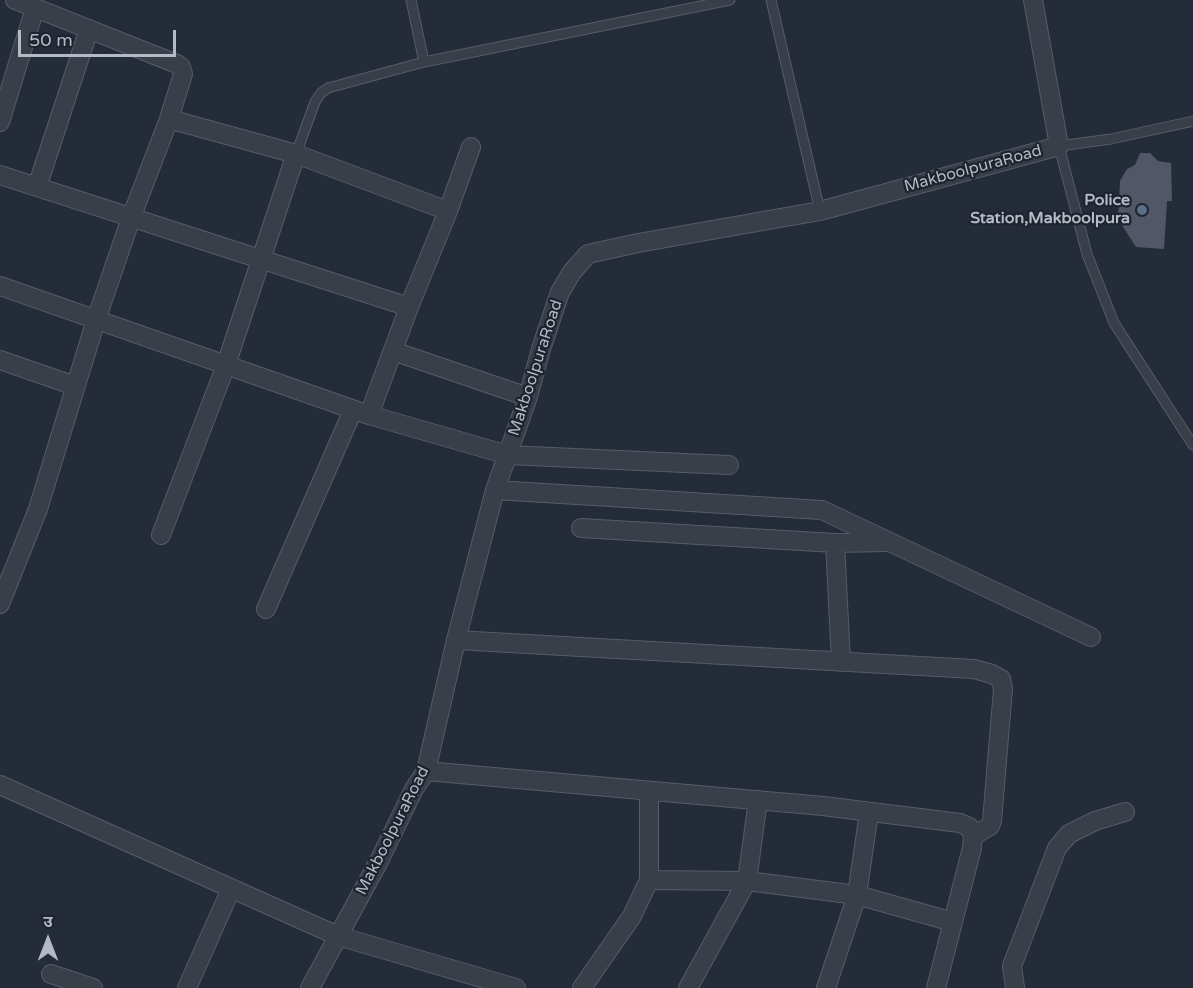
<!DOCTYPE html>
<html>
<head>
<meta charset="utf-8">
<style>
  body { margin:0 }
  #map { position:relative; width:1193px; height:988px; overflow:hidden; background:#252c39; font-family:"Varela Round","Noto Sans Devanagari",sans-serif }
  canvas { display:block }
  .north { position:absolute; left:18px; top:910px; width:60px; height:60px; -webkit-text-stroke:4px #1e232e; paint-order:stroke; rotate:0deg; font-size:16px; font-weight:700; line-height:24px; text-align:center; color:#b4b9c5 }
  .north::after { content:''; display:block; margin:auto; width:21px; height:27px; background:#b4b9c5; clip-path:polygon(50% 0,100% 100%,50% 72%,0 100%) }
  .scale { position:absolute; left:18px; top:30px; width:158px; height:27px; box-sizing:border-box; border:3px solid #b4b9c5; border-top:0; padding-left:8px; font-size:18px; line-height:21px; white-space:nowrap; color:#b4b9c5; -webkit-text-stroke:4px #1e232e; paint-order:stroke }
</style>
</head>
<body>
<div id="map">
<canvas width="1193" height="988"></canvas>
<div class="north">उ</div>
<div class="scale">50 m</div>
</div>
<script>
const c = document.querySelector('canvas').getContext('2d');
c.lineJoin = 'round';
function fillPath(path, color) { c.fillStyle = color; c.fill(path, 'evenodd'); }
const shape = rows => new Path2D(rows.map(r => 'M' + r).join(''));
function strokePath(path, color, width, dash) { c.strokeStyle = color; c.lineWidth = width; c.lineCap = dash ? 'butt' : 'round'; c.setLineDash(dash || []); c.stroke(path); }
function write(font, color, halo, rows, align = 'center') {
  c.font = font + ' "Varela Round",sans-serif'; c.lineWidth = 4.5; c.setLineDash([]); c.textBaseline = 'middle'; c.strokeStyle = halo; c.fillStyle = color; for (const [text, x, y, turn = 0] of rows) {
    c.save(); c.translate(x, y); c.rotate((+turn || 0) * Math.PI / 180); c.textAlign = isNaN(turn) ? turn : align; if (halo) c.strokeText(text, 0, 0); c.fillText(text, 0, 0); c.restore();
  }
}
const building = shape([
  [1140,153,1150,153,1158,161,1171,163,1172,201,1167,201,1164,249,1136,247,1118,219,1120,181,1127,169,1135,165]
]);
const service = shape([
  [411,0,424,62],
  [771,0,820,211],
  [1193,121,1111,139,1059,146,1087,254,1114,323,1193,445],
  [296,154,315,102,321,93,328,88,424,62,730,0]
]);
const minor = shape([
  [15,0,177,64,181,67,183,74,169,119,296,154,448,211,409,307,369,415],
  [0,122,35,8],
  [0,175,409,307],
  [37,187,89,29],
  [448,211,471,147],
  [0,286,369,415,508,455,729,465],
  [393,351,528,397],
  [0,360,75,386],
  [495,490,822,510,1091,637],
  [581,528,835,543,887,542],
  [161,535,226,365,296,154],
  [835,543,841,662],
  [0,604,38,509,96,320,131,218,169,119],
  [266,609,353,410],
  [456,640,974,669,992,674,1001,679,1003,689,992,821,990,826,973,836],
  [426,771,823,806,960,823,969,827,973,836,972,848,936,988],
  [0,785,338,936,516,988],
  [649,880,649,791],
  [51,974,93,988],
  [187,988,231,889],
  [310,988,379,861,414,789,426,771,456,640,495,490,528,397,541,349,560,292,572,272,588,254,638,243,820,211,1059,146,1033,0],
  [582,988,632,916,649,880,747,881,857,895,953,922],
  [688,988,747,881,758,800],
  [826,988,857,895,869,812],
  [1015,988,1012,966,1057,848,1069,834,1095,821,1125,812]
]);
const markers = [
  [1142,210,6,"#5c6f8a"]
];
const streetNames = [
  ["MakboolpuraRoad",973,169,-15],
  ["MakboolpuraRoad",536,368,-72],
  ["MakboolpuraRoad",393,831,-63]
];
const poiNames = [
  ["Police",1130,201],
  ["Station,Makboolpura",1130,219]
];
fillPath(building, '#515766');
strokePath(service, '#575c67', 11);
strokePath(minor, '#575c67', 20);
strokePath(service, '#393e49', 9);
strokePath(minor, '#393e49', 18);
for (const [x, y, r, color] of markers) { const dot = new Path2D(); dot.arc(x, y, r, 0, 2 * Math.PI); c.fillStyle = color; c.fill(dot); strokePath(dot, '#1e232e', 2); }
write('16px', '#b4b9c5', '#1e232e', streetNames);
write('bold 16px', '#b4b9c5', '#1e232e', poiNames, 'right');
</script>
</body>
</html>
